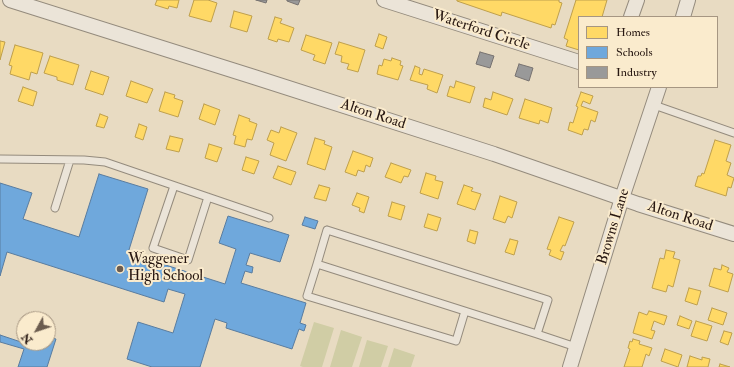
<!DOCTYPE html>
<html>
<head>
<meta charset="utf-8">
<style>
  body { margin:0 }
  #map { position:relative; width:734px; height:367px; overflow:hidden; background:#e8dbc2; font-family:"IM FELL Double Pica",serif }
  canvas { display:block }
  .legend { position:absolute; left:578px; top:16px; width:140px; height:72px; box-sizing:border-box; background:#faebcd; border:1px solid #a69682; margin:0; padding:5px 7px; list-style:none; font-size:12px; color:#271711 }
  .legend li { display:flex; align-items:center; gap:8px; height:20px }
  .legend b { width:20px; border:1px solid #a69682 }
  .north { position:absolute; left:16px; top:311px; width:40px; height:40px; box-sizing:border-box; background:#faebcd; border:1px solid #a69682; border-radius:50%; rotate:230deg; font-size:11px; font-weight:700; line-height:16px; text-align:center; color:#271711 }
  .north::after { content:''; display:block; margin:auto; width:14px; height:18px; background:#6b5c4f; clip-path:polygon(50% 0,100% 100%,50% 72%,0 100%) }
</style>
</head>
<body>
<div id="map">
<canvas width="734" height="367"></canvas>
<ul class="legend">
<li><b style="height:11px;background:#ffd966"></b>Homes</li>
<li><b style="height:11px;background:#6fa8dc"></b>Schools</li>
<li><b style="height:11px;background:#999"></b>Industry</li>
</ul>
<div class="north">N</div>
</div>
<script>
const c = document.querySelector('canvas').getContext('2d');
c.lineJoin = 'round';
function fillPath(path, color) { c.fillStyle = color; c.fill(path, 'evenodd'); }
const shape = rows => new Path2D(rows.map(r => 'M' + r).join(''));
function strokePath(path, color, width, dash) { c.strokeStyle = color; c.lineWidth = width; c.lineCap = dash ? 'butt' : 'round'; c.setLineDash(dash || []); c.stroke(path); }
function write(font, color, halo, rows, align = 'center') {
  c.font = font + ' "IM FELL Double Pica",serif'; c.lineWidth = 4; c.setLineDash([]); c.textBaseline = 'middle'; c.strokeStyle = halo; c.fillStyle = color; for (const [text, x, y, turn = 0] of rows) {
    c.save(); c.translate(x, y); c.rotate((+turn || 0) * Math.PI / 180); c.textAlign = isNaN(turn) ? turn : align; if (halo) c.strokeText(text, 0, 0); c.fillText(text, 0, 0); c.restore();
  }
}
const green = shape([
  [314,322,334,328,322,367,303,367,300,366],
  [341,330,362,337,352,367,330,367],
  [367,340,388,346,381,367,359,367],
  [394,348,415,355,411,367,388,367]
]);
const homes = shape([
  [157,0,179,0,177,8,169,6,168,9,155,5,157,0],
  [194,0,208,0,217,3,211,22,189,16,194,0],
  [457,0,559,0,559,2,562,3,555,25,552,24,551,28,502,12,501,16,457,1,457,0],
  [576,0,607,0,602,17,579,17,579,50,566,46,568,40,564,38,576,0],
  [234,11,252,16,247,32,230,27,234,11],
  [275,17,282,19,280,23,294,28,289,42,278,39,277,42,268,39,275,17],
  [379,34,387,37,383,49,375,46,379,34],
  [306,35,332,43,325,64,313,60,315,55,301,50,306,35],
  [0,41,5,42,0,60,0,41],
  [339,42,365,50,358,72,347,69,349,64,341,62,342,56,335,54,339,42],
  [15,45,43,53,37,74,31,72,29,80,10,74,12,66,9,65,15,45],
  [50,56,79,65,73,85,57,80,57,77,44,73,50,56],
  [392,58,401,61,400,65,403,66,398,80,377,74,379,65,382,66,384,59,391,61,392,58],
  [415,66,420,68,419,74,422,75,424,69,443,75,437,93,427,89,428,85,410,80,415,66],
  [91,71,109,77,103,95,85,89,91,71],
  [131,81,153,89,147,103,126,96,131,81],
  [456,81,475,87,470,103,447,96,450,86,454,88,456,81],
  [23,87,37,92,33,106,18,101,23,87],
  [165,92,175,95,174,98,183,101,178,117,159,111,165,92],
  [493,92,513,99,507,115,483,107,485,98,491,100,493,92],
  [581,92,593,96,590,104,583,101,581,106,598,112,595,122,591,120,588,130,584,129,582,135,568,130,570,122,573,123,578,107,576,106,581,92],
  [525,99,552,108,548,123,540,120,539,124,519,118,525,99],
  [204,104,220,110,215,125,199,119,204,104],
  [100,114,108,117,104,128,96,126,100,114],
  [239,115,250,119,249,121,257,124,252,140,247,139,245,147,234,144,236,136,233,135,239,115],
  [139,124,147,127,143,140,135,137,139,124],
  [281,127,297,133,286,161,270,155,274,143,267,140,271,130,279,133,281,127],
  [170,136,183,139,179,152,166,149,170,136],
  [315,138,325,141,324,144,332,147,325,170,307,164,315,138],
  [715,140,731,145,726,161,731,163,727,175,734,178,731,188,728,187,726,196,695,186,698,176,701,176,702,173,704,174,715,140],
  [209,144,222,148,217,162,205,158,209,144],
  [353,151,373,158,370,167,366,165,364,172,358,170,356,176,345,172,353,151],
  [246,157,259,161,254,174,242,170,246,157],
  [391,163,411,170,408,177,404,176,401,183,385,177,391,163],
  [278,166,296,172,291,185,273,178,278,166],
  [426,173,436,176,435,180,443,182,438,199,420,193,426,173],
  [319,185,330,188,326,201,314,198,319,185],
  [464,185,473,188,471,191,481,194,475,210,457,204,464,185],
  [357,193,369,197,364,213,359,211,360,208,352,205,357,193],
  [500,196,517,202,512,218,508,216,505,223,493,219,500,196],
  [392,202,405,206,401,220,388,216,392,202],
  [428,214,441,218,437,231,424,227,428,214],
  [559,217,574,222,565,246,563,245,560,251,564,252,561,260,549,255,551,250,547,249,559,217],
  [470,230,478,232,475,244,467,241,470,230],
  [510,239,518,241,514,255,505,252,510,239],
  [666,250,675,252,673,258,680,260,673,287,668,285,666,292,652,288,660,258,664,259,666,250],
  [722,265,729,268,727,272,733,274,728,292,709,286,714,268,721,270,722,265],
  [689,288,701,291,697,305,685,301,689,288],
  [712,308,727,313,723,325,708,320,712,308],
  [649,311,667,316,664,325,654,321,651,330,655,331,652,339,633,333,639,312,647,315,649,311],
  [680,316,692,321,689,329,677,325,680,316],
  [696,321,712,326,707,341,691,336,696,321],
  [724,331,732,333,728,345,720,342,724,331],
  [633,339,640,341,639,344,652,348,649,356,646,354,642,367,624,367,630,349,628,348,630,341,632,342,633,339],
  [665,349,682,355,678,367,661,361,665,349],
  [690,356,702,360,702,357,710,359,708,367,687,367,690,356],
  [720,364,730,367,719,367,720,364]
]);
const schools = shape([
  [99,174,148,189,128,253,225,284,236,249,219,243,228,216,289,235,280,262,250,253,246,265,253,267,252,273,245,271,241,283,306,303,300,323,306,325,304,331,299,329,292,349,226,328,227,323,215,319,200,367,152,367,127,359,138,322,173,333,185,294,168,289,164,302,7,252,0,276,0,183,32,193,23,219,79,237,99,174],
  [305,217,318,221,315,229,302,225,305,217],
  [0,335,24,343,48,343,48,337,56,339,47,367,18,367,24,349,0,342,0,335]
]);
const industry = shape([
  [256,0,267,0,266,3,256,0],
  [287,0,300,0,298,5,287,1,287,0],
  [480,52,494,56,490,68,476,64,480,52],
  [519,64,533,68,529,81,515,76,519,64]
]);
const lane = shape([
  [654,105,734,133],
  [0,159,84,160,105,162,269,218],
  [174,186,153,248,188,260,208,197],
  [55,208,70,160],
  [327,230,548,300,537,334,317,264,327,230],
  [317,264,307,296,456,341,465,311],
  [537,334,576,347]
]);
const street = shape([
  [10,0,254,77,494,154,638,204,734,234],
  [384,0,579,62],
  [631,17,637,0],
  [683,17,688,0],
  [570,367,622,198,659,87]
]);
const markers = [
  [120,269,4,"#6b5c4f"]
];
const streetNames = [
  ["Waterford Circle",481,31,18],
  ["Alton Road",373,115,18],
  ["Alton Road",680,217,18],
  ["Browns Lane",614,227,-73]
];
const poiNames = [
  ["Waggener",128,260],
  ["High School",128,277]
];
fillPath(green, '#d0cda5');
fillPath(homes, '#ffd966');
strokePath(homes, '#be9f4c', 1);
fillPath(schools, '#6fa8dc');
strokePath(schools, '#597c9f', 1);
fillPath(industry, '#999');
strokePath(industry, '#777270', 1);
strokePath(lane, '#948b7d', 9);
strokePath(street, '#948b7d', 16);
strokePath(lane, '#ebe4d8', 7);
strokePath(street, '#ebe4d8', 14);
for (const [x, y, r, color] of markers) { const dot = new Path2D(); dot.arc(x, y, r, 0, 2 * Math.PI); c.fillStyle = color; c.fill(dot); strokePath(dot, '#faebcd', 1.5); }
write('15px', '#271711', '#faebcd', streetNames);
write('15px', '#271711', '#faebcd', poiNames, 'left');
</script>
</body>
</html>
